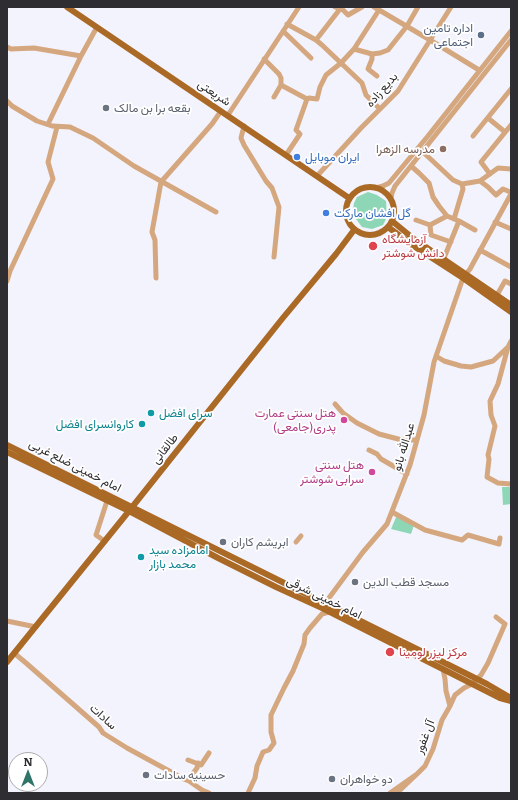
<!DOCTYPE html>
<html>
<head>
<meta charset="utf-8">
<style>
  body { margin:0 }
  #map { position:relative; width:518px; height:800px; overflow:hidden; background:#f2f3fd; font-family:Literata,serif }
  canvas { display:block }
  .frame { position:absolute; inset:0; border:8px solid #2e2e32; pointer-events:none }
  .north { position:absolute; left:8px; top:752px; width:40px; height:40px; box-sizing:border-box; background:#fff; border:1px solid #ababad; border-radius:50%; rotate:0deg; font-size:11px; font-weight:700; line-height:16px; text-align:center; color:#2e2e32 }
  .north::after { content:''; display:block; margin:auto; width:14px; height:18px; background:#2f7469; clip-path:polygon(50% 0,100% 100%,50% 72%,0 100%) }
</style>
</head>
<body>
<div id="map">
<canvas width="518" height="800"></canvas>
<div class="frame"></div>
<div class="north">N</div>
</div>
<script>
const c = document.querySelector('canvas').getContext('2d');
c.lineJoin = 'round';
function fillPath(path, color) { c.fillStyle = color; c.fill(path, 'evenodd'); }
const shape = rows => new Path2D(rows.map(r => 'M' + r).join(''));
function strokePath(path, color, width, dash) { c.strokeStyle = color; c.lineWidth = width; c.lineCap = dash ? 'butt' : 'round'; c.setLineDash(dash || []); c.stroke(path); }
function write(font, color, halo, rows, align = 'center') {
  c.font = font + ' Literata,Vazirmatn,serif'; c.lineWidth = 3.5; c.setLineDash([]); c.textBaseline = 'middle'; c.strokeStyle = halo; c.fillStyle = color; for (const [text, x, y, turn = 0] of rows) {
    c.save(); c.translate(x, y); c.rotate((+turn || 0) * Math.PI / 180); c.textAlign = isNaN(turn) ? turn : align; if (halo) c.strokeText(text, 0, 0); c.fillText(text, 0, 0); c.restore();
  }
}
const green = shape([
  [368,192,377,195,386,201,387,217,383,225,372,229,362,227,356,219,353,210,354,203,357,197],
  [502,487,511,487,511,504,503,505],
  [397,515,414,525,411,534,391,529]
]);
const minor = shape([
  [335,7,343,10,348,15,362,7],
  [374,7,430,40,479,70],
  [287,24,316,40,322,45,362,83,366,95,380,109],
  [283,31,311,58],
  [316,40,340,9],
  [7,47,11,49,34,48,81,56],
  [354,49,372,54,380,53,388,50,407,26,418,7],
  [372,54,372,59,368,69,377,76],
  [264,59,279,74,281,78,281,85,307,99],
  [274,97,281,85],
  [307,99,309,98,317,99,320,87,326,75,341,63,354,49,379,10],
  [7,101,12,106,37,121,52,126,70,127,93,138,134,166,216,212],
  [228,115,299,7],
  [488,118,505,132],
  [48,124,81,56,97,27],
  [244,126,241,138,244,145,266,181,272,188,279,207,274,257],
  [473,136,511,89],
  [423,152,453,180,462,184,480,181,498,168,511,169],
  [286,155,300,134,296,130,307,99],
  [411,166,419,173,429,183,433,197,439,206,447,216,459,221,475,230],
  [490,174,481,162,511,125],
  [317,176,361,128,398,91,451,7],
  [480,181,488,187,496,195,503,189,508,191,511,193],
  [376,188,383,186,389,183,428,136,511,31],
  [391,198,392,193,395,186,511,40],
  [454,219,463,189,462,184],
  [416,220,430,225,447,216],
  [495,222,511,229],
  [430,225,431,235,451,242],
  [480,250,511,267],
  [444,258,459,221],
  [466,274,470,269,511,194],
  [156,278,155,240,152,232,161,182,212,124,221,111],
  [7,281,10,271,53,179,48,162,57,127],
  [497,295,505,281,511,284],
  [508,347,498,384,490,401,491,415,495,426,488,455,489,459,487,477,498,483,511,484],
  [436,356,444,361,461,366,471,367,493,361,508,347,511,341],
  [335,404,343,413,357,423,379,434,402,440,417,440],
  [369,450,377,454,381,459,407,474],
  [392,512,425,530,462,540,468,535,499,544,500,538],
  [103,540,96,535,107,501],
  [296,542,301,536],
  [323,606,363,552,387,524,410,465,424,415,434,362,463,278],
  [496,617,505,624],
  [7,621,36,627],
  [14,653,26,663,99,727,103,733,127,748,184,779,189,781,202,790,209,793],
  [443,669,445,679,446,691,450,706,455,695,464,688,472,684,481,675,488,663,505,624],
  [188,760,201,765,209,753],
  [417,774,425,766,433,749,442,720,450,706],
  [188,780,197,768,198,763],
  [248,793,255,778,257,766,263,752,269,750,274,743,271,732,271,715,284,688,293,671,304,644,305,635,310,628,322,614,329,612],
  [390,793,417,774,397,793]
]);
const major = shape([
  [67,7,349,198],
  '346 211a24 24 0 1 1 48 0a24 24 0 1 1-48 0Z',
  [392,221,414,239,511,305],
  [388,227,412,245,463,278,511,312],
  [7,445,455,668,487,684,511,698],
  [7,452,129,511,218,558,276,587,322,608,500,698,511,701],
  [7,662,129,511,282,319,336,254,354,230]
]);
const markers = [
  [481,35,4,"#5c6f8a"],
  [106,108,4,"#6b7280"],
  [443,149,4,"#8d6e63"],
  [297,157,4,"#3f7fe0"],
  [326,213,4,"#3f7fe0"],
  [373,246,5,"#e0444e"],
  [151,413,4,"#0f9aa8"],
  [344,420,4,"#d1479c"],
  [142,424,4,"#0f9aa8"],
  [372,472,4,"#d1479c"],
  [223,542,4,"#6b7280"],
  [141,557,4,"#0f9aa8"],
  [355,582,4,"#6b7280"],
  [390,652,5,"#e0444e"],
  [146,775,4,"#6b7280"],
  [332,779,4,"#6b7280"]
];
const serviceNames = [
  ["اداره تامین",473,28],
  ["اجتماعی",473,42]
];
const streetNames = [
  ["بدیع زاده",382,90,-49],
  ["شریعتی",214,93,34],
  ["عبدالله بانو",404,447,-73],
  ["طالقانی",165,449,-52],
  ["امام خمینی ضلع غربی",75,466,27],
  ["امام خمینی شرقی",324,598,26],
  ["سادات",103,717,42],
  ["آل غفور",425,737,-69]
];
const worshipNames = [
  ["بقعه برا بن مالک",114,108],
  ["ابریشم کاران",231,542],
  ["مسجد قطب الدین",363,582],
  ["حسینیه سادات",154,775],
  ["دو خواهران",340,779]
];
const educationNames = [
  ["مدرسه الزهرا",435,149]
];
const shopNames = [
  ["ایران موبایل",305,157],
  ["گل افشان مارکت",334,213]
];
const healthNames = [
  ["آزمایشگاه",382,239],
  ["دانش شوشتر",382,253],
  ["مرکز لیزر لومینا",399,652]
];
const cultureNames = [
  ["سرای افضل",159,413],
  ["کاروانسرای افضل",134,424,"right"],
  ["امامزاده سید",149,550],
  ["محمد بازار",149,564]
];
const hotelNames = [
  ["هتل سنتی عمارت",336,413],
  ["پدری(جامعی)",336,427],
  ["هتل سنتی",364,465],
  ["سرابی شوشتر",364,479]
];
fillPath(green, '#8dd7b6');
strokePath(minor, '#d5a77f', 5);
strokePath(major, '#ab6926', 6);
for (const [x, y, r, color] of markers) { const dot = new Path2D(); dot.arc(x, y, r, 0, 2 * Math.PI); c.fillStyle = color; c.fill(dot); strokePath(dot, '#fff', 1.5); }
write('12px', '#4e5e75', '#fff', serviceNames, 'right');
write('12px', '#2e2e32', '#fff', streetNames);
write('12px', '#5b616d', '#fff', worshipNames, 'left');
write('12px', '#785e54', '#fff', educationNames, 'right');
write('12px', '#366cbe', '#fff', shopNames, 'left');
write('12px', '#be3a42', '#fff', healthNames, 'left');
write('12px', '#0d838f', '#fff', cultureNames, 'left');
write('12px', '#b23c85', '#fff', hotelNames, 'right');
</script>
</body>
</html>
